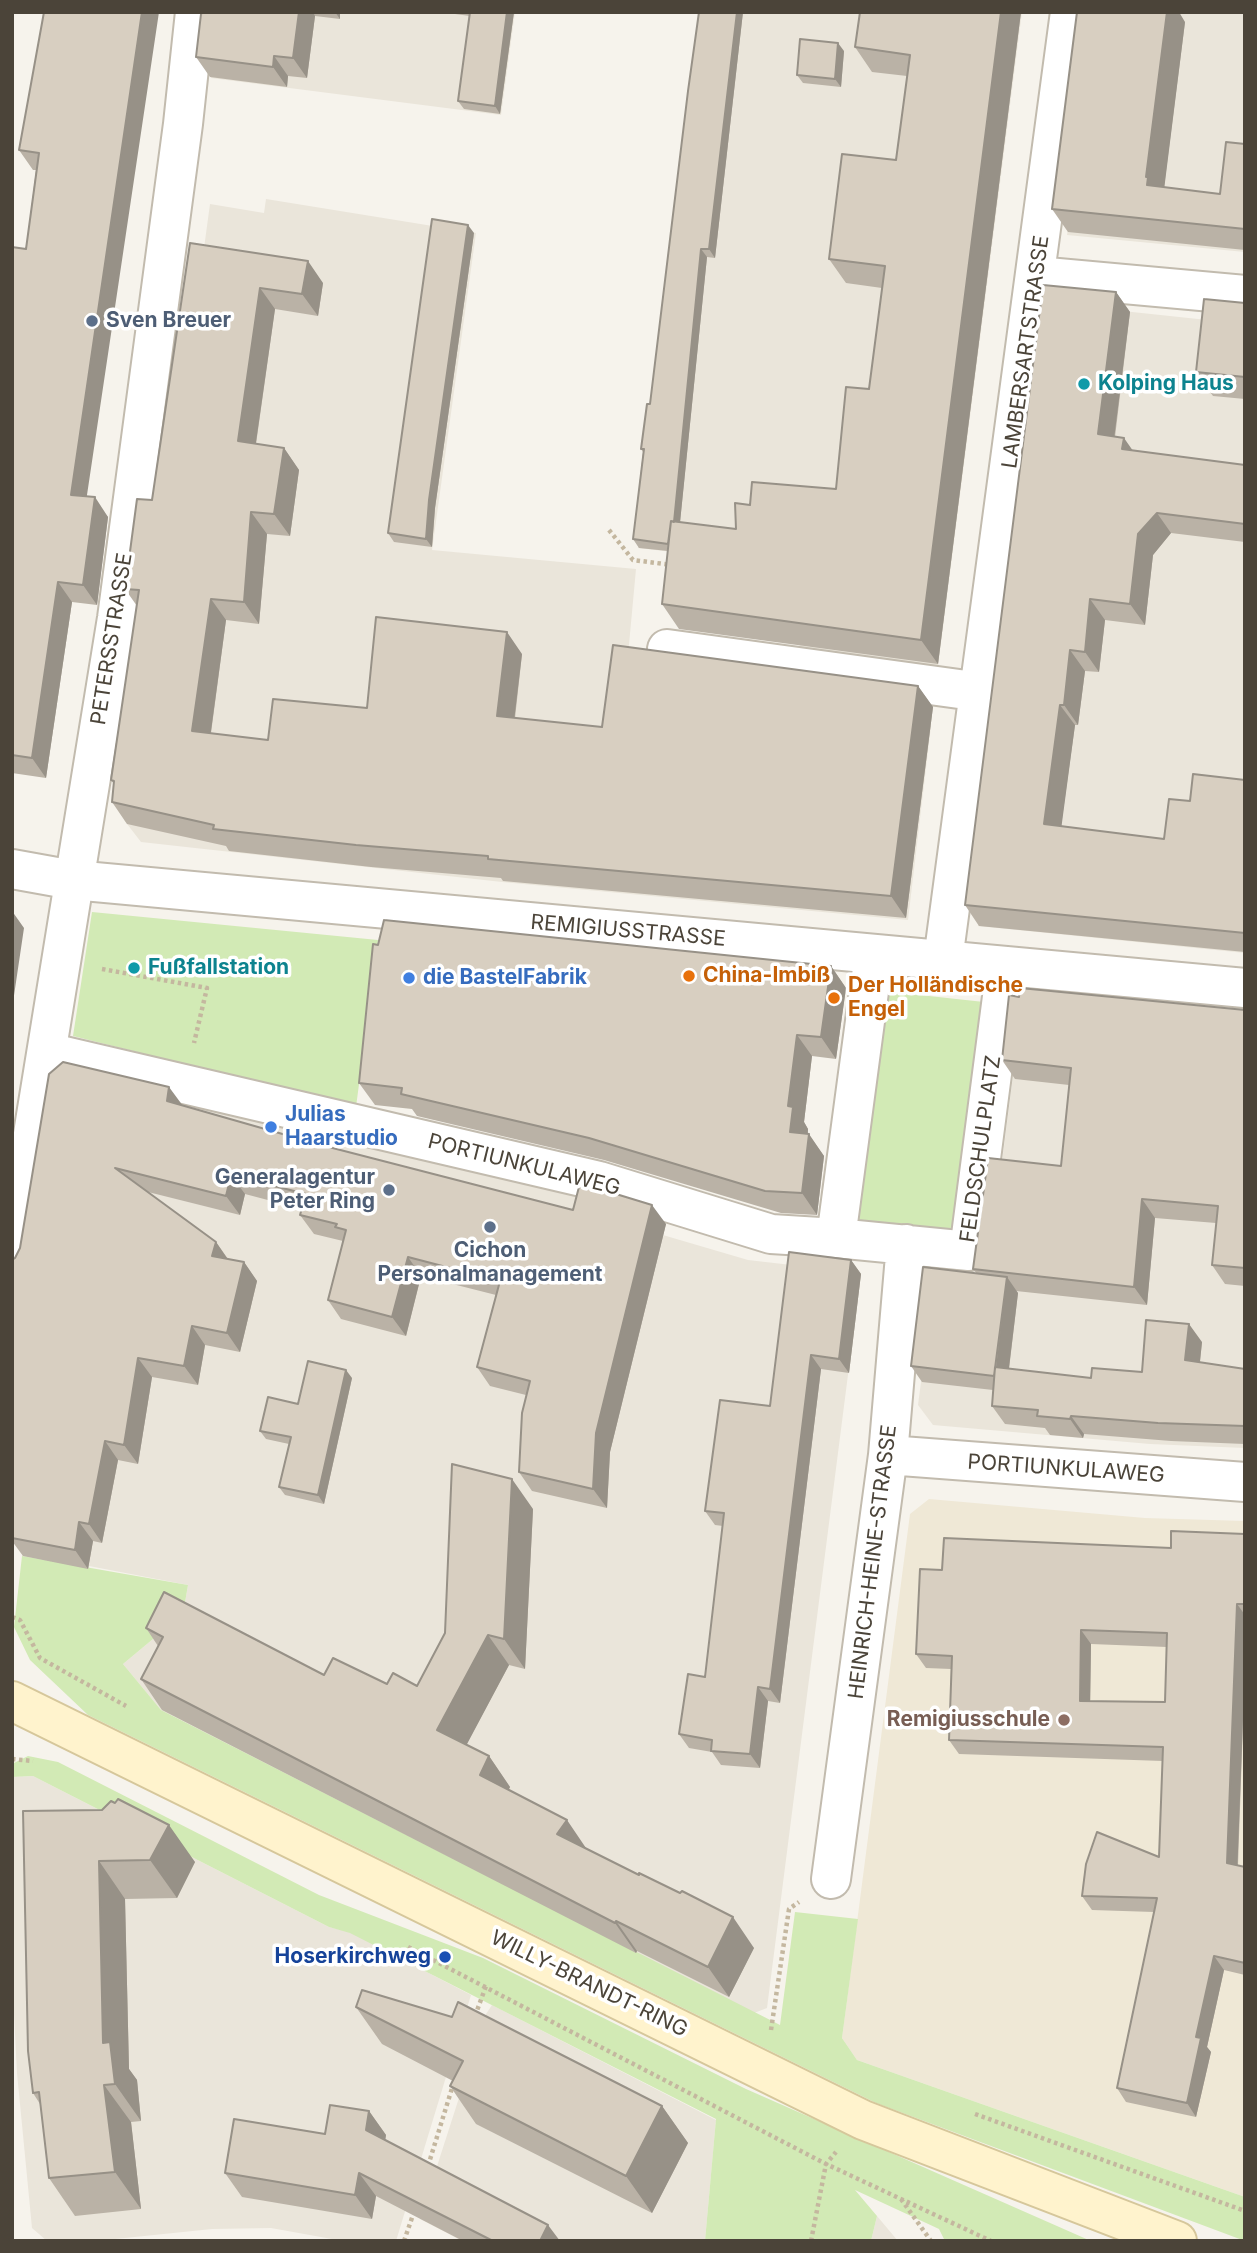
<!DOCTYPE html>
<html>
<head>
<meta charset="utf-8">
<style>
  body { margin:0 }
  #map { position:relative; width:1257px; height:2253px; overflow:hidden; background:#f6f3ec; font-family:Inter,sans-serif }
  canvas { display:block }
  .frame { position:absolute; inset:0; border:14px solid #4b4439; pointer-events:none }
</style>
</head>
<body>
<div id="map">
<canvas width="1257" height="2253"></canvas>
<div class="frame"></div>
</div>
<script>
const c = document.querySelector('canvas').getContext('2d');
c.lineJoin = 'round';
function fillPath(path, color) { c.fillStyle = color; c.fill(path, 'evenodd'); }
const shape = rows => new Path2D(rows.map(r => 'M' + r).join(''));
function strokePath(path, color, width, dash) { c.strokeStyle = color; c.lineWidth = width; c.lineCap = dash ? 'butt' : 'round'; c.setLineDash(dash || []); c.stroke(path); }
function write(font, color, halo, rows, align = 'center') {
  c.font = font + ' Inter,sans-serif'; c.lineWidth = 7; c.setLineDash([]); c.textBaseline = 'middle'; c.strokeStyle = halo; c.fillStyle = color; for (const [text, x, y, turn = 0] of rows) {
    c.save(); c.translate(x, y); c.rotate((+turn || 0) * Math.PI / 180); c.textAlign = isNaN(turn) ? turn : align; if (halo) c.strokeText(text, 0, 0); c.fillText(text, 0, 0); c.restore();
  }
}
const residential = shape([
  [220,12,515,12,501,115,211,78],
  [705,12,1022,12,937,674,797,660,801,637,690,554,638,548],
  [1096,12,1245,12,1245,252,1067,235],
  [266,199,476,233,432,550,636,569,627,666,884,721,931,726,908,920,502,882,141,842,124,820,167,521,210,204,264,213],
  [1057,304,1245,324,1245,953,978,926],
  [1022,1005,1245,1027,1245,1448,1150,1444,933,1425,918,1405,934,1283,986,1288],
  [163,1093,435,1160,593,1201,639,1228,748,1260,861,1273,767,2008,754,2013,161,1710,123,1664,183,1614,188,1585,89,1566,89,1569,22,1556,26,1534],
  [33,1776,329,1927,350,1932,471,1995,396,2241,343,2241,271,2228,212,2229,96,2241,47,2241,32,2228,17,2073,12,1975,12,1777],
  [492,2005,716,2120,705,2241,462,2241,420,2219,486,2014],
  [877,2216,898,2241,871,2241]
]);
const education = shape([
  [929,1499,1145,1518,1245,1521,1245,2197,857,2060,842,2038,910,1514]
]);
const green = shape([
  [92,912,378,940,356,1107,73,1036],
  [883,991,984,1002,953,1234,851,1219],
  [22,1556,188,1585,183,1614,123,1664,161,1710,780,2025,795,1912,858,1919,842,2038,857,2060,1245,2197,1245,2241,876,2103,88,1715,30,1660,14,1627],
  [28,1756,58,1762,319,1895,483,1958,746,2089,1091,2241,945,2241,939,2229,855,2190,877,2216,871,2241,705,2241,716,2119,350,1933,329,1927,33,1776,12,1777,12,1764]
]);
const path = shape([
  [609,530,633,560,672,565],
  [102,969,207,988,194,1043],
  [12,1617,20,1620,40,1658,126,1706],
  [12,1759,33,1761],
  [408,1947,826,2164,991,2241],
  [475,2016,486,1986],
  [771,2030,789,1909,799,1902],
  [975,2114,1245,2211],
  [428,2166,453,2085],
  [901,2199,931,2241],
  [404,2241,414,2212],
  [811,2241,826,2164,836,2152]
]);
const minor = shape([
  [1036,276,1245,295],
  [667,649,981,692],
  [12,869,73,880,1245,988],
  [874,954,836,1238,969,1251,1006,966],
  [943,960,1070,12],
  [47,1052,599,1181,771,1234,836,1238],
  [12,1263,117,618,183,124,195,12],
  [888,1455,1245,1482],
  [831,1879,888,1455,906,1244]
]);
const secondary = shape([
  [12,1701,863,2120,1177,2241]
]);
const wall = shape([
  [44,12,87,496,108,517,97,605,72,602,46,778,12,773,12,247,26,249,36,170,33,170,19,150],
  [203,12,340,12,340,19,315,16,307,78,288,76,287,87,210,77,196,57],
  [440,12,514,12,500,114,464,109,458,101,470,16],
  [699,12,743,12,715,258,707,257,680,522,736,529,750,505,836,489,869,389,882,288,846,283,829,259,896,160,907,76,872,72,855,47,1021,12,938,664,679,629,662,604,668,551,639,548,633,539,643,452,641,449,650,404],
  [1185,22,1164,187,1220,194,1245,144,1245,250,1068,232,1052,209],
  [844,51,841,87,803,83,797,75],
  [474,233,435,508,432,547,394,542,388,533],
  [190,243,323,283,318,316,275,309,256,444,284,448,299,470,290,536,267,534,259,624,226,620,211,733,268,740,367,708,522,654,515,718,602,727,918,686,933,707,906,918,503,881,501,878,371,867,229,851,226,846,127,824,112,802,114,784,111,780,137,606,125,589,152,500],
  [1116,292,1130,312,1115,437,1132,450,1245,465,1245,542,1171,533,1153,555,1145,625,1105,620,1099,672,1085,671,1078,725,1075,725,1061,826,1164,839,1190,801,1245,780,1245,952,979,926,965,905],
  [1245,303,1245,399,1213,396,1196,372],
  [831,966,846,988,836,1059,812,1056,804,1122,808,1129,808,1134,824,1156,817,1215,781,1213,604,1160,417,1116,412,1109,375,1105,359,1083],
  [1019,997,1245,1010,1245,1286,1225,1284,1212,1265,1216,1223,1155,1218,1147,1305,1016,1291,1018,1293,1009,1369,1091,1378,1142,1372,1202,1342,1200,1362,1245,1369,1245,1444,1171,1441,1084,1434,1083,1438,1050,1435,1045,1428,1005,1424,992,1406,993,1390,922,1382,911,1366,977,1274,973,1269,1061,1166,1069,1085,1015,1079,1002,1060],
  [182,1106,321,1145,573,1210,666,1224,610,1452,607,1508,532,1491,519,1472,526,1395,490,1386,477,1367,496,1295,421,1276,406,1336,341,1319,328,1300,343,1241,314,1234,300,1215,302,1209,245,1194,240,1215,148,1192,216,1242,228,1259,244,1262,257,1281,240,1352,205,1345,198,1385,152,1377,138,1464,118,1460,102,1543,93,1541,88,1569,23,1556,12,1541,12,1260],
  [851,1260,861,1274,849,1373,821,1369,780,1703,768,1701,760,1768,721,1765,712,1752,689,1748,679,1734,705,1677,723,1526,715,1525,705,1511,770,1406],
  [352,1378,324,1504,285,1495,279,1487,289,1444,266,1439,260,1431,298,1404],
  [533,1509,525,1669,509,1665,466,1745,489,1756,510,1787,508,1790,587,1849,754,1948,729,1997,637,1951,636,1953,162,1710,141,1679,158,1646,146,1628,324,1675,387,1684,417,1686],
  [1245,1534,1245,1667,1238,1865,1245,1867,1245,1975,1224,1970,1207,2047,1211,2052,1196,2117,1126,2102,1117,2088,1154,1912,1092,1910,1082,1896,1159,1857,1163,1761,959,1754,949,1740,951,1669,926,1668,916,1654,942,1570,1171,1548],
  [1091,1644,1167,1647,1165,1702,1090,1701],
  [102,1810,195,1862,177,1898,125,1899,129,2069,137,2080,141,2121,131,2122,141,2209,75,2216,49,2178,40,2104,33,2093],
  [356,2007,662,2106,688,2143,652,2213,476,2124,450,2086,453,2081,382,2044],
  [369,2111,386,2135,385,2140,560,2241,463,2241,376,2196,372,2219,242,2197,225,2173,325,2134]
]);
const shadedWall = shape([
  [142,12,159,12,84,515,71,495],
  [299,12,313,12,315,16,307,78,293,58],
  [335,12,340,12,340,19],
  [507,12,514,12,500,114,495,106],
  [737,12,743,12,715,258,709,249],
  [1001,12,1021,12,938,664,921,640],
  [1167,12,1179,12,1185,22,1163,198,1147,185,1146,177],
  [838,43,844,51,841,87,835,79],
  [274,56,288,76,287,87,273,67],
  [468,225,474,233,435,508,432,547,426,539,429,500],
  [701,249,707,257,677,552,671,544],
  [308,261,323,283,318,316,302,294],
  [260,288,275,309,253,463,238,441],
  [1116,292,1130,312,1112,455,1098,434],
  [1124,438,1138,458,1122,449],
  [284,448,299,470,290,536,274,514],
  [95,497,108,517,97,605,83,585],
  [251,512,267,534,259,624,244,602],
  [1157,513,1171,533,1153,555,1145,625,1130,604,1138,534],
  [58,582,72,602,46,778,32,758],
  [211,599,226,620,208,753,192,731],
  [1090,599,1105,620,1099,672,1085,652],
  [507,632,522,654,512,738,497,716],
  [1070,650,1085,671,1078,725,1064,705],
  [918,686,933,707,906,918,891,896],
  [1060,705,1075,725,1059,845,1044,824],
  [12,911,24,928,12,1009],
  [831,966,846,988,836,1059,821,1037],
  [797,1035,812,1056,804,1122,808,1129,806,1154,790,1132,788,1106],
  [169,1087,183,1106,167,1101],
  [809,1134,824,1156,817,1215,802,1193],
  [231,1175,245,1194,240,1215,226,1196],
  [1142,1199,1155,1218,1147,1305,1134,1287],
  [652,1205,666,1224,610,1452,607,1508,593,1489,596,1433],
  [216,1242,229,1261,212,1256],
  [408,1257,421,1276,406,1336,392,1317],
  [851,1260,861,1274,849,1373,839,1359],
  [244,1262,257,1281,240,1352,227,1333],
  [1007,1277,1018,1293,1006,1392,995,1376],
  [1189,1324,1202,1342,1198,1379,1185,1360],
  [192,1326,205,1345,198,1385,184,1366],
  [811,1355,821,1369,780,1703,770,1689],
  [138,1358,152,1377,138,1464,124,1445],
  [346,1370,352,1378,324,1504,318,1495],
  [1071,1416,1084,1434,1083,1438,1070,1419],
  [105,1441,118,1460,102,1543,89,1524],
  [512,1479,533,1509,525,1669,504,1639],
  [79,1522,93,1541,88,1569,75,1550],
  [1237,1604,1245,1615,1245,1667,1237,1877,1227,1863],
  [1081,1630,1091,1644,1090,1715,1080,1701],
  [488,1635,509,1665,458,1761,437,1730],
  [758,1687,768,1701,760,1768,750,1754],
  [489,1756,510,1787,501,1805,480,1775],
  [567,1820,588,1851,557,1834],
  [169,1825,195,1862,177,1898,150,1860],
  [99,1861,125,1899,129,2069,137,2080,141,2121,115,2084,103,2043],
  [733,1917,754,1948,729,1997,708,1967],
  [616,1921,637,1951,636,1953,615,1923],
  [1214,1956,1224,1970,1207,2047,1211,2052,1196,2117,1187,2103,1196,2037],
  [104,2085,131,2122,141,2209,115,2172],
  [662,2106,688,2143,652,2213,626,2176],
  [369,2111,386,2135,383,2154,366,2130],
  [359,2173,376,2196,372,2219,355,2195],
  [548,2225,560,2241,540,2241]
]);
const building = shape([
  [44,12,142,12,71,495,95,497,83,585,58,582,32,758,12,755,12,247,26,249,39,153,19,150,44,12],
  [203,12,299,12,293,58,274,56,273,67,196,57,201,14,203,12],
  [470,12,507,12,495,106,458,101,470,12],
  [699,12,737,12,709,249,701,249,674,522,671,521,668,544,633,539,644,449,641,449,647,404,650,404,688,91,699,12],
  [860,12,1001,12,921,640,662,604,671,521,736,529,735,503,750,505,752,482,836,489,846,387,869,389,885,266,829,259,842,154,896,160,910,55,855,47,860,12],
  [1077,12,1167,12,1146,177,1148,177,1147,185,1220,194,1226,142,1245,144,1245,229,1052,209,1077,12],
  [800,39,838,43,835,79,797,75,800,39],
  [432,219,468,225,429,500,426,539,388,533,432,219],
  [190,243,308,261,302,294,260,288,238,441,284,448,274,514,251,512,244,602,211,599,192,731,268,740,273,699,367,708,376,617,507,632,497,716,602,727,613,645,918,686,891,896,488,859,488,856,356,845,213,829,214,825,112,802,114,781,111,780,139,590,125,589,137,499,152,500,190,243],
  [1043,285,1116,292,1098,434,1124,438,1122,449,1245,465,1245,524,1157,513,1138,534,1130,604,1090,599,1085,652,1070,650,1064,705,1060,705,1044,824,1164,839,1169,799,1190,801,1193,774,1245,780,1245,933,965,905,1043,285],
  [1204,299,1245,303,1245,377,1196,372,1204,299],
  [384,920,831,966,821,1037,797,1035,788,1106,793,1107,790,1132,809,1134,802,1193,765,1191,589,1138,401,1094,402,1088,359,1083,373,944,378,945,384,920],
  [1020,988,1245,1010,1245,1268,1212,1265,1218,1206,1142,1199,1134,1287,973,1269,988,1158,1061,1166,1071,1068,1002,1060,1009,995,1019,997,1020,988],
  [63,1062,169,1087,167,1101,321,1145,573,1210,580,1183,652,1205,596,1433,593,1489,519,1472,522,1413,530,1381,477,1367,500,1281,408,1257,392,1317,328,1300,346,1230,335,1227,337,1224,300,1215,306,1194,231,1175,226,1196,115,1168,216,1242,212,1256,244,1262,227,1333,192,1326,184,1366,138,1358,124,1445,105,1441,89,1524,79,1522,75,1550,12,1538,13,1514,12,1513,12,1260,15,1258,20,1248,49,1074,63,1062],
  [789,1252,851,1260,839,1359,811,1355,770,1689,758,1687,750,1754,711,1751,712,1740,679,1734,688,1674,705,1677,724,1513,705,1511,720,1400,770,1406,789,1252],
  [923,1267,1007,1277,994,1376,911,1366,923,1267],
  [1146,1320,1189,1324,1185,1360,1245,1369,1245,1426,1158,1423,1071,1416,1070,1419,1037,1416,1038,1410,992,1406,995,1367,1091,1378,1092,1368,1142,1372,1146,1320],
  [308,1361,346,1370,318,1495,279,1487,291,1437,260,1431,268,1397,298,1404,308,1361],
  [452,1464,512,1479,504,1639,488,1635,437,1730,489,1756,480,1775,567,1820,557,1834,639,1875,639,1873,680,1893,682,1891,733,1917,708,1967,616,1921,615,1923,141,1679,163,1637,146,1628,164,1592,324,1675,333,1658,387,1684,393,1673,417,1686,445,1633,452,1464],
  [1171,1531,1245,1534,1245,1604,1237,1604,1227,1863,1245,1867,1245,1963,1214,1956,1196,2037,1201,2038,1187,2103,1117,2088,1157,1898,1082,1896,1086,1864,1097,1832,1159,1857,1163,1747,949,1740,952,1656,916,1654,920,1569,942,1570,944,1538,1171,1548,1171,1531],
  [1081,1630,1167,1633,1165,1702,1080,1701,1081,1630],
  [118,1799,169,1825,150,1860,99,1861,103,2043,110,2042,115,2084,104,2085,115,2172,49,2178,39,2092,33,2093,28,2051,23,1811,102,1810,111,1801,115,1803,118,1799],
  [362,1990,452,2017,458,2002,662,2106,626,2176,450,2086,463,2061,356,2007,362,1990],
  [330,2105,369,2111,366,2130,548,2225,540,2241,493,2241,359,2173,355,2195,225,2173,234,2119,325,2134,330,2105]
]);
const markers = [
  [92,321,7,"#5c6f8a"],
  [1084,384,7,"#0f9aa8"],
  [134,968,7,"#0f9aa8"],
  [689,976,7,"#e8710a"],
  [409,978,7,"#3f7fe0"],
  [834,998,7,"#e8710a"],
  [271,1127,7,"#3f7fe0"],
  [389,1190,7,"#5c6f8a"],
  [490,1227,7,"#5c6f8a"],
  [1064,1720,7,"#8d6e63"],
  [445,1957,7,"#1a4fb4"]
];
const serviceNames = [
  ["Sven Breuer",106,321],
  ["Generalagentur",375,1178,"right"],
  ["Peter Ring",375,1202,"right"],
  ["Cichon",490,1251,"center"],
  ["Personalmanagement",490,1275,"center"]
];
const streetNames = [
  ["LAMBERSARTSTRASSE",1026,352,-82],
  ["PETERSSTRASSE",112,639,-81],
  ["REMIGIUSSTRASSE",628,931,5],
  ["FELDSCHULPLATZ",981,1149,-82],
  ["PORTIUNKULAWEG",524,1165,14],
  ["PORTIUNKULAWEG",1066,1469,4],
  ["HEINRICH-HEINE-STRASSE",873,1562,-83],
  ["WILLY-BRANDT-RING",589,1984,26]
];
const cultureNames = [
  ["Kolping Haus",1098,384],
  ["Fußfallstation",148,968]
];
const foodNames = [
  ["China-Imbiß",703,976],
  ["Der Holländische",848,986],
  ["Engel",848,1010]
];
const shopNames = [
  ["die BastelFabrik",423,978],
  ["Julias",285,1115],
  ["Haarstudio",285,1139]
];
const educationNames = [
  ["Remigiusschule",1050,1720]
];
const transitNames = [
  ["Hoserkirchweg",431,1957]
];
fillPath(residential, '#eae5da');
fillPath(education, '#efe8d6');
fillPath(green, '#d2eab5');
strokePath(minor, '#c2bbae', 42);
strokePath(secondary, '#d6c79b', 42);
strokePath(path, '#c4b79f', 4.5, [3.5, 3.5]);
strokePath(minor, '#fff', 38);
strokePath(secondary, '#fff3cd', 38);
fillPath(wall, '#bab2a6');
fillPath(shadedWall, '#979187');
fillPath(building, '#d8cfc1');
strokePath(building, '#979187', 2);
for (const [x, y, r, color] of markers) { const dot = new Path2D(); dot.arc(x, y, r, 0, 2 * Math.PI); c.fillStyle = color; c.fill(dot); strokePath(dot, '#fff', 2.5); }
write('bold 21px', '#4e5e75', '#fff', serviceNames, 'left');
write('21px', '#4b4439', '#fff', streetNames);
write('bold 21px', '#0d838f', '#fff', cultureNames, 'left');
write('bold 21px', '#c56008', '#fff', foodNames, 'left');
write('bold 21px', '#366cbe', '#fff', shopNames, 'left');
write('bold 21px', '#785e54', '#fff', educationNames, 'right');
write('bold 21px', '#164399', '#fff', transitNames, 'right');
</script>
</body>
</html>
